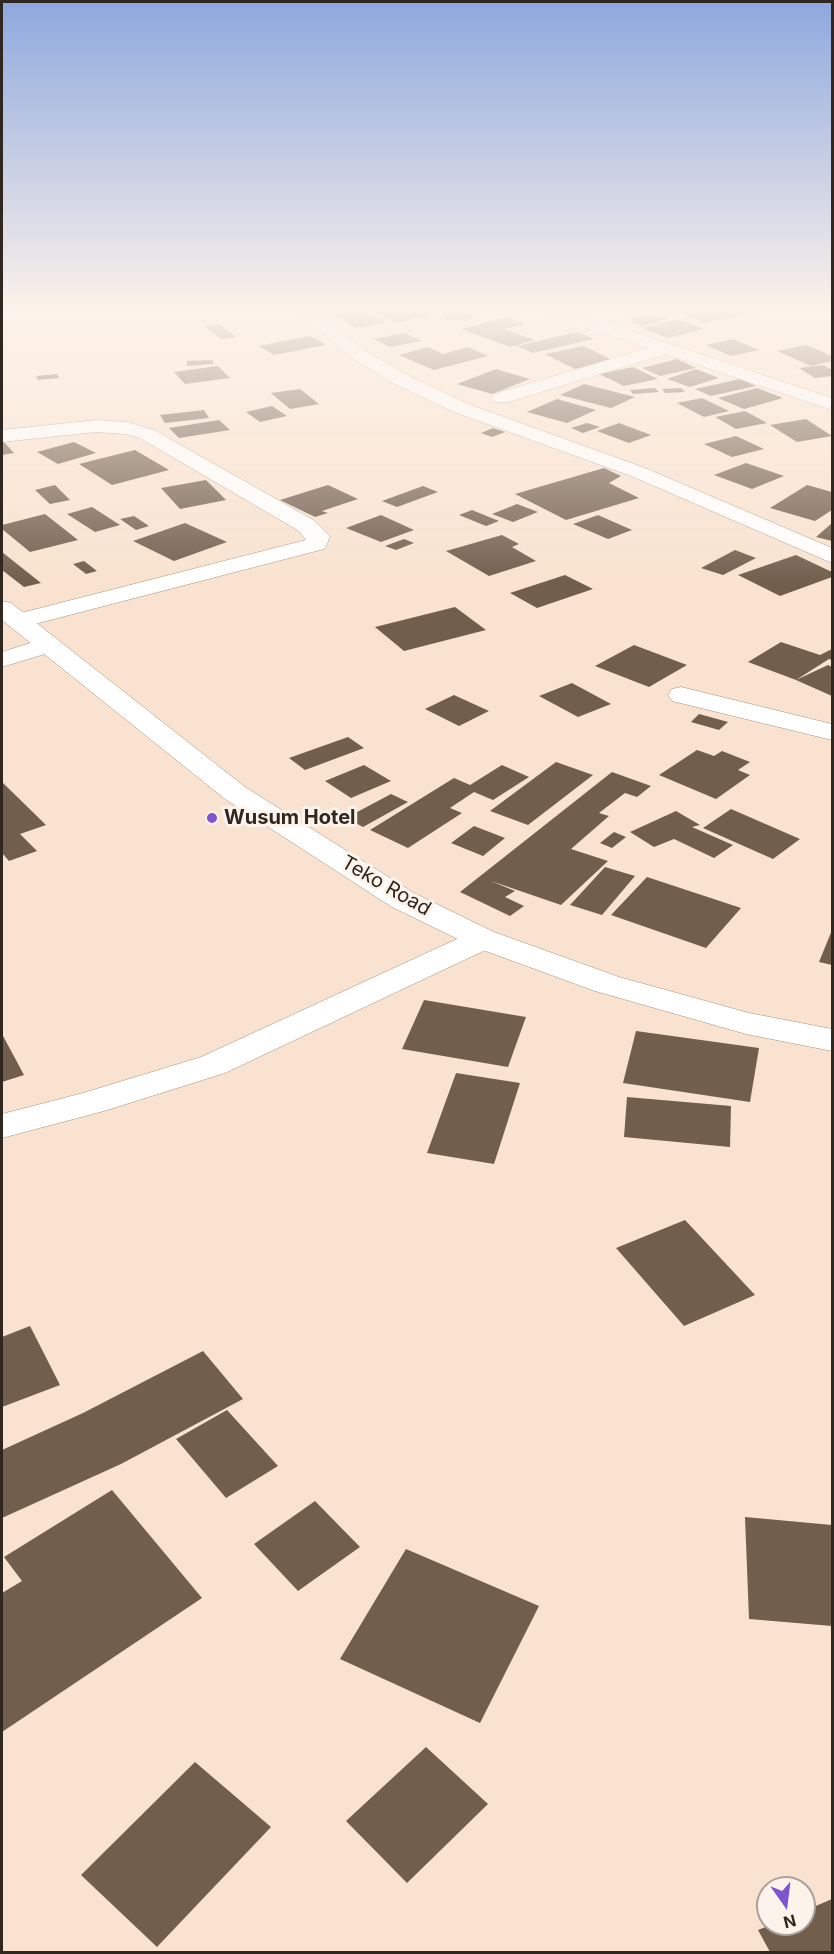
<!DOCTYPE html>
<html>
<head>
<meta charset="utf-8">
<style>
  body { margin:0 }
  #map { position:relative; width:834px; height:1954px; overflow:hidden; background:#f9e3d0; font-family:Inter,sans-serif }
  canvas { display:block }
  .frame { position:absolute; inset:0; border:3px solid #302720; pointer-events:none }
  .north { position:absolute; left:756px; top:1876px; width:60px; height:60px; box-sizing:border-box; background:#fcf3eb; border:2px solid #aaa19a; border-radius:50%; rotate:166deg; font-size:16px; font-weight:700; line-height:24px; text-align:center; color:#302720 }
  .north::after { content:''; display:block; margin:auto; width:21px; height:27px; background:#7d55ce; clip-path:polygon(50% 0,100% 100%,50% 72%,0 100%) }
</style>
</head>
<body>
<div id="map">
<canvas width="834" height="1954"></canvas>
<div class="frame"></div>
<div class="north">N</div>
</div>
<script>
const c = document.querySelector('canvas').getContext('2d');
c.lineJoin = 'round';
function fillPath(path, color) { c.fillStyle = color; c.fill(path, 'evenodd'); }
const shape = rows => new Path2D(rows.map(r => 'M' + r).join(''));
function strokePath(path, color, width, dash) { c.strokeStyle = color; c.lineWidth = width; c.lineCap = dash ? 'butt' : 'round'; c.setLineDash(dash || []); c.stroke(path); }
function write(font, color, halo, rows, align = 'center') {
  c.font = font + ' Inter,sans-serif'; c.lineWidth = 6; c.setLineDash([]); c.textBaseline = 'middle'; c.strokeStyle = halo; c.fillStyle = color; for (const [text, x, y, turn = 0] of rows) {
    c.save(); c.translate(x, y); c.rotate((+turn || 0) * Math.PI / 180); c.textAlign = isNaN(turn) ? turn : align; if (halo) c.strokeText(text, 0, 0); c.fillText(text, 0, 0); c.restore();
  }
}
const building = shape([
  [347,311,365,311,386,323,356,328,332,313],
  [371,311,425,311,434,315,395,323],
  [441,311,468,311,474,319,447,321],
  [678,311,761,311,761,312,703,323],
  [651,314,668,319,643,326,627,320],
  [507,317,525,324,504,329,535,340,510,347,461,329],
  [677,319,704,329,668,338,642,328],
  [219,324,236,337,221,339,205,326],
  [577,332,594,339,533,353,517,346],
  [405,333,421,341,390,347,374,339],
  [310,336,326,345,274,355,259,346],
  [733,339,759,350,731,356,706,345],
  [806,345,832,356,832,361,811,366,777,351],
  [584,346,614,361,575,369,545,354],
  [428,347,443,354,468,347,488,356,434,370,399,355],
  [677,359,696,368,660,376,642,368],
  [212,360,214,364,187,366,187,361],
  [824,365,832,370,832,376,815,378,799,368],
  [218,366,230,378,185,384,174,372],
  [633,367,658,379,624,386,599,374],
  [496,369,530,379,492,394,457,384],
  [696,369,719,378,690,387,667,379],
  [57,374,59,378,38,380,36,376],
  [740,379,756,386,711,396,695,389],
  [584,384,635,397,611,408,560,395],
  [655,388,659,392,633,394,630,390],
  [681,388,685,392,665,393,662,389],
  [757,388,783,398,744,409,718,398],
  [300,389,319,404,290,409,271,393],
  [702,398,729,411,704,417,677,403],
  [557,399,596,410,567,423,527,412],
  [272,406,287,416,260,422,246,412],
  [204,410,209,418,165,423,160,415],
  [745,411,767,423,736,429,715,417],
  [806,419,832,436,797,442,770,425],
  [219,420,230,430,179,438,169,428],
  [587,423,600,427,583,433,571,428],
  [619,423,651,435,629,443,597,431],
  [493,428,505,432,492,437,481,433],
  [736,436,764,449,732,457,704,444],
  [2,442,4,442,14,453,2,455],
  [74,442,96,453,58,464,37,452],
  [135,450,169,470,112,485,79,464],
  [746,463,784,476,752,489,714,475],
  [604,468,621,476,609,483,639,498,566,520,515,494],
  [206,480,226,500,180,509,161,488],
  [55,485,70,500,50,504,35,490],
  [328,485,358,499,322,511,328,513,315,517,280,500],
  [807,485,832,492,832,510,815,521,770,508],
  [423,486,438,492,397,507,382,501],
  [517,504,538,512,513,522,492,514],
  [92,507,120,525,95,532,67,514],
  [472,510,499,521,486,526,459,515],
  [45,514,78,540,30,552,2,529,2,525],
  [381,515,414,530,381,542,346,528],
  [598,515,632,530,608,539,573,524],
  [134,516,149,526,136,530,120,519],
  [185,523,227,542,174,561,133,541],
  [832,523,832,541,816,537],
  [502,535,519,544,512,547,536,561,489,576,446,551],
  [404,539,414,543,396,550,385,546],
  [735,550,756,558,723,575,701,568],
  [2,552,41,583,24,587,2,570],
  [796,555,832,572,832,577,780,596,738,575],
  [84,561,97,571,86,574,73,564],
  [565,575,593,589,537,608,510,593],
  [455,607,486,630,404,651,375,627],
  [781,642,820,655,832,649,832,660,829,659,796,680,748,662],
  [634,645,687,665,649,687,595,666],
  [828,665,832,667,832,696,796,680],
  [572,683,611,704,578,717,539,696],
  [454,695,489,711,459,726,425,709],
  [699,714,728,722,719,730,691,722],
  [348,737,364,748,305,770,289,758],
  [697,750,714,756,722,751,750,762,738,770,750,775,716,799,659,775],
  [556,762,593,775,528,825,490,811],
  [364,765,391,781,351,798,325,781],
  [502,765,529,777,493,800,474,792,450,808,462,813,408,848,370,830,454,778,470,785],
  [612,772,651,786,637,797,625,793,599,813,609,816,571,849,608,861,561,905,491,881,515,891,505,897,524,906,510,916,460,892],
  [2,782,46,825,20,834,37,851,9,861,2,853],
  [391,794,408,802,363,827,346,818],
  [731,809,800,839,773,859,703,828],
  [676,811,700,825,692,827,733,845,714,858,674,839,654,847,630,832],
  [474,826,505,838,483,856,451,843],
  [614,832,626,837,612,848,600,843],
  [605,867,635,876,602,915,570,905],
  [647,877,741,908,706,948,611,915],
  [832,930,832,965,819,962],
  [424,1000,526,1017,508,1067,402,1049],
  [636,1031,759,1048,750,1102,623,1083],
  [2,1034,24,1075,2,1082],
  [456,1073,520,1083,494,1164,427,1153],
  [627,1097,731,1106,730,1147,624,1137],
  [685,1220,755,1295,684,1326,616,1248],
  [30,1326,60,1385,2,1407,2,1337],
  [203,1351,243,1399,121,1464,2,1518,2,1450,83,1413],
  [227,1410,278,1466,226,1498,176,1439],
  [112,1490,202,1598,2,1732,2,1593,22,1581,4,1557],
  [315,1501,360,1547,298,1591,254,1544],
  [745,1517,832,1525,832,1626,749,1619],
  [406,1549,539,1606,480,1723,340,1659],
  [426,1747,488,1804,407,1883,346,1821],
  [195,1762,271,1827,157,1947,81,1875],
  [832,1899,832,1952,770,1952,758,1930,773,1924,804,1924,804,1911]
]);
const minor = shape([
  [297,311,316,311,366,351,407,375,468,404,645,468,832,548,832,563,631,476,454,412,393,383,354,359,297,311],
  [546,311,570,311,832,398,832,410,666,354,508,402,494,402,491,398,494,394,648,348,548,315,546,311],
  [96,420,127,422,154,430,315,521,330,536,327,544,324,549,27,626,18,628,9,626,6,621,9,616,306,540,299,531,140,438,125,434,96,432,2,442,2,430,96,420],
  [49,637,58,640,62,645,58,650,2,667,2,652,49,637],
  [681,687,832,724,832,740,672,701,668,695,672,689,681,687],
  [483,929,494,932,499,939,494,946,225,1073,104,1111,2,1138,2,1114,83,1093,201,1057,472,932,483,929]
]);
const tertiary = shape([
  [2,601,11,603,245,787,414,893,494,932,619,977,749,1013,832,1029,832,1051,746,1034,595,991,472,946,392,907,225,799,2,620,2,601]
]);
const markers = [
  [212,818,6,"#7d55ce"]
];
const poiNames = [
  ["Wusum Hotel",224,818]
];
const streetNames = [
  ["Teko Road",386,886,30]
];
fillPath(building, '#715e4d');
strokePath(minor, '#a5917f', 1);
strokePath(tertiary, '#a5917f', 1);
fillPath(minor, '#fff');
fillPath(tertiary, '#fff');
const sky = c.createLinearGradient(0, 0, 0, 584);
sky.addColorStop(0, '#8da8de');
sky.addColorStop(0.53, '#fcf2ea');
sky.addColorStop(1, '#fcf2ea00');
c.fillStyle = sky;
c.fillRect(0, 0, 834, 584);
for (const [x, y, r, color] of markers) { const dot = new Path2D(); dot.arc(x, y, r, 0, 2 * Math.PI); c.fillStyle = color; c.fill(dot); strokePath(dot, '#fcf3eb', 2); }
write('bold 20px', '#302720', '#fcf3eb', poiNames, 'left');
write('20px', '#302720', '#fcf3eb', streetNames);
</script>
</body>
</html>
